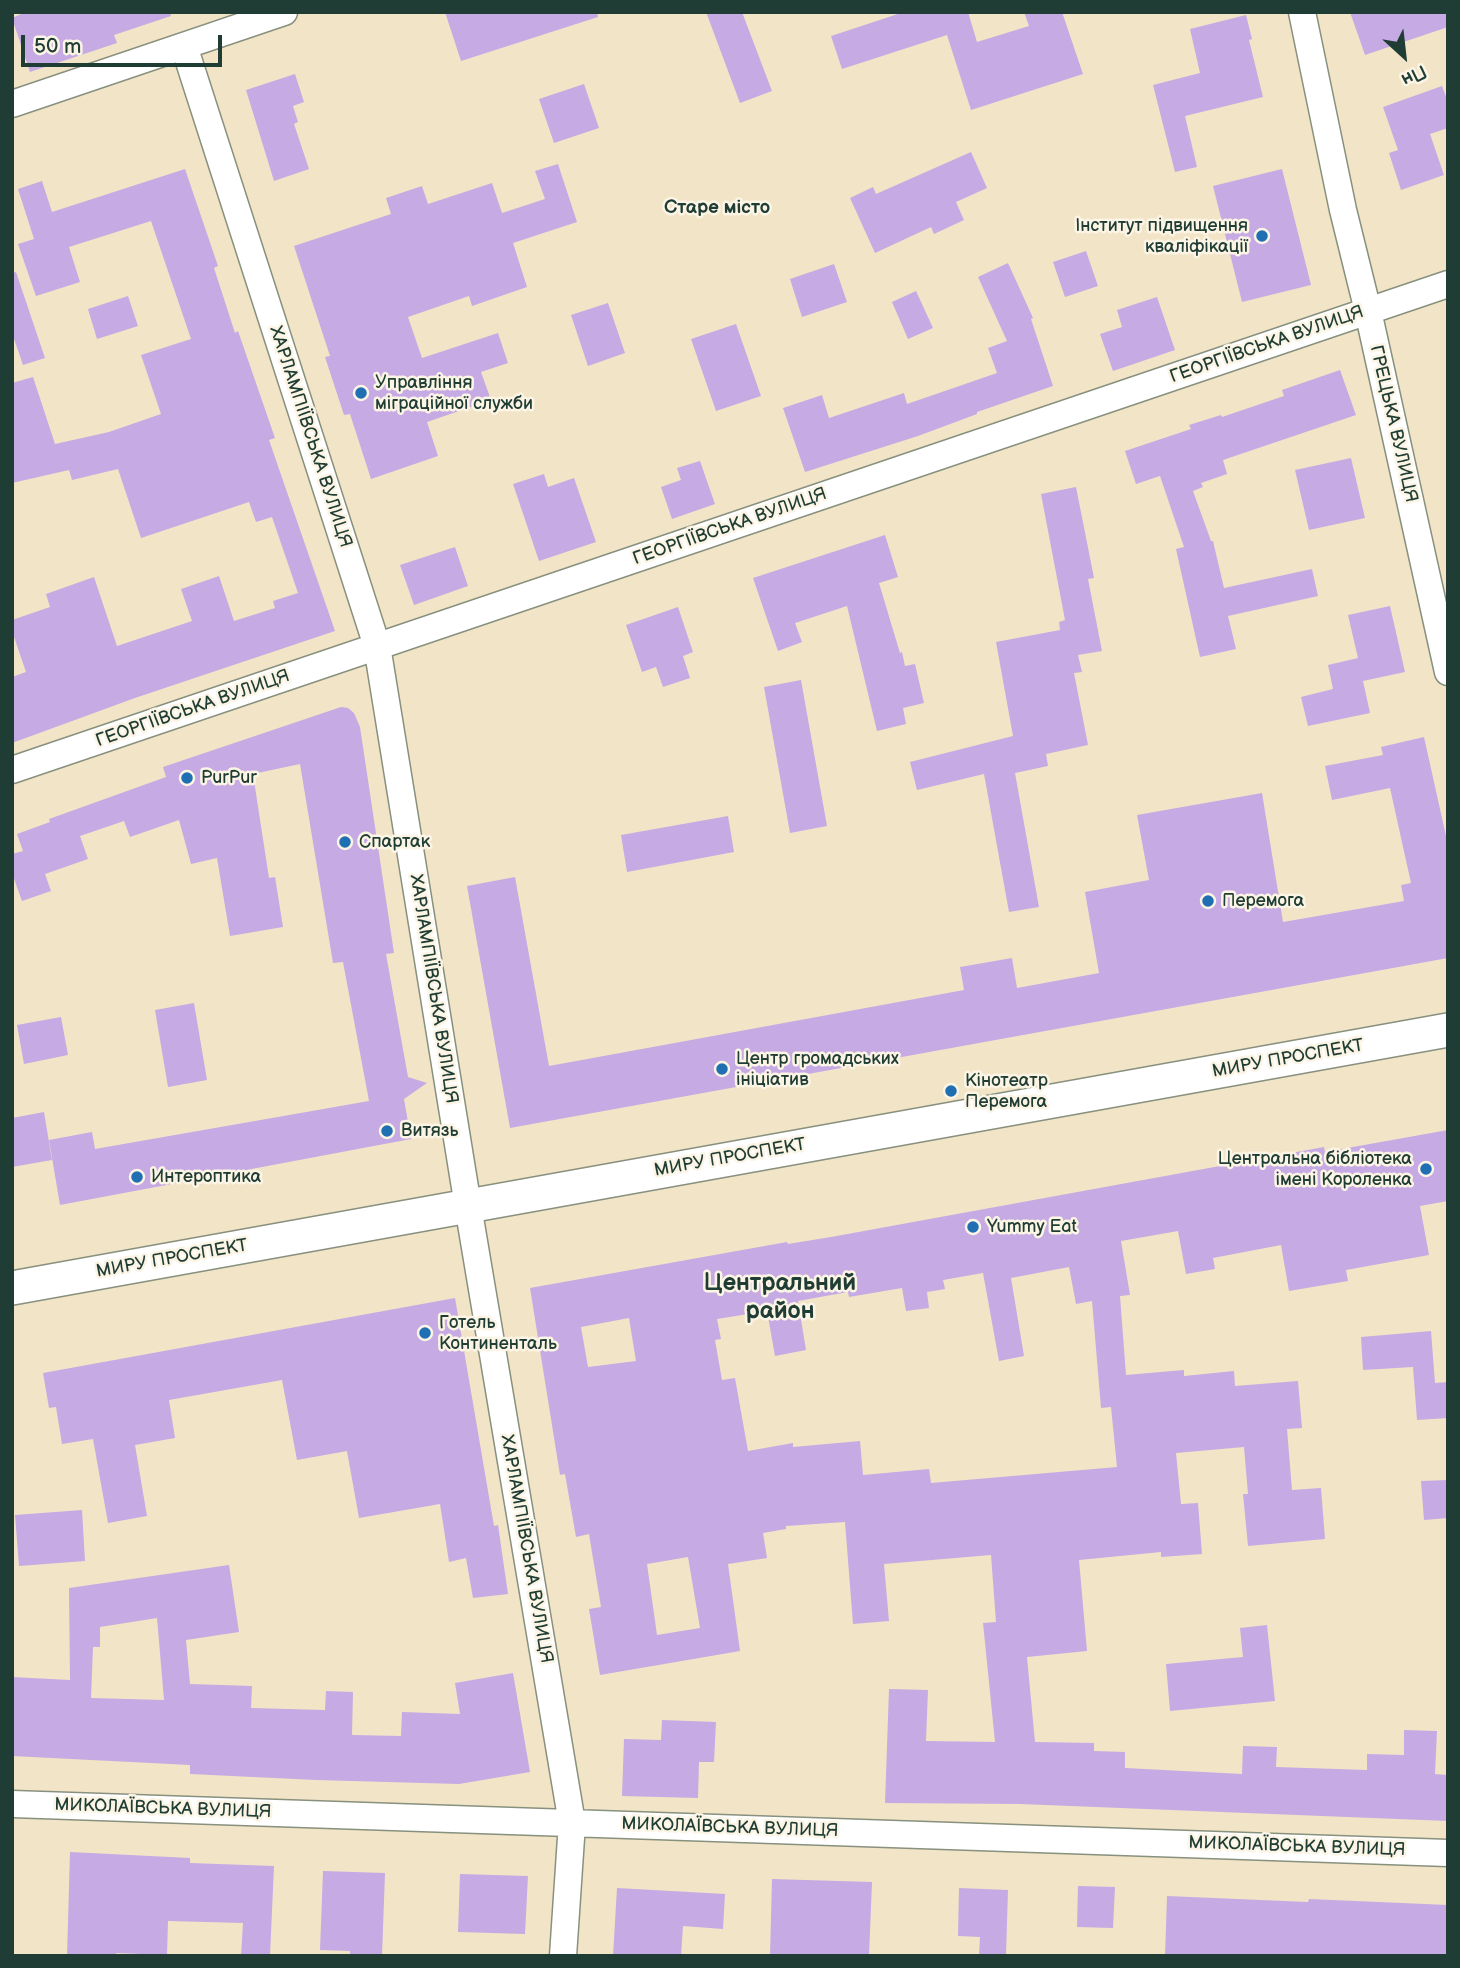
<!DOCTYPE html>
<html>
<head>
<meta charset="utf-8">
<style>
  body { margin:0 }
  #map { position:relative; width:1460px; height:1968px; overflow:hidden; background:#f2e4c7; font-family:"Balsamiq Sans",sans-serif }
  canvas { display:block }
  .frame { position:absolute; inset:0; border:14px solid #1f3d34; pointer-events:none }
  .north { position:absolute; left:1369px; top:21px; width:70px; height:70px; -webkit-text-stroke:5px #fcf5e5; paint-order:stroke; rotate:153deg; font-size:19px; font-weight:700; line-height:28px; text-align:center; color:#1f3d34 }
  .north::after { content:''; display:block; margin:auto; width:24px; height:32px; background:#1f3d34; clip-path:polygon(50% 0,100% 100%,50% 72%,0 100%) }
  .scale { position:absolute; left:21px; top:35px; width:201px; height:32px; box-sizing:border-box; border:4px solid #1f3d34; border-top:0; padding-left:9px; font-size:21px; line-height:24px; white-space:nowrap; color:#1f3d34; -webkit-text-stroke:5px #fcf5e5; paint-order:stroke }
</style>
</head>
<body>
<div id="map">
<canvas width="1460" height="1968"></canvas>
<div class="frame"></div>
<div class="north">Пн</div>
<div class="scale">50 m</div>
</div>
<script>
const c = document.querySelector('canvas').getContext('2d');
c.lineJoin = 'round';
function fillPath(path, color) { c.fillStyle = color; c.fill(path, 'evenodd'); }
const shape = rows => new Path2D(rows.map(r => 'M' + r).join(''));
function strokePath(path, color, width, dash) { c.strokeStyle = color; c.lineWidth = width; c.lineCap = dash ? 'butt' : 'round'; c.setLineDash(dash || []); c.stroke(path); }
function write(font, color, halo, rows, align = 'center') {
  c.font = font + ' "Balsamiq Sans",sans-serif'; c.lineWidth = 5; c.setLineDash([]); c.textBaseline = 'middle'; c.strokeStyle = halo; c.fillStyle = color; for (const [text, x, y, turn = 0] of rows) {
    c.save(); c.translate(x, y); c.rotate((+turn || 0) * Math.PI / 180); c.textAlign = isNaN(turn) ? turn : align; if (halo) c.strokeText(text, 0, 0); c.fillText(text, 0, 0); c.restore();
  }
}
const building = shape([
  [26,12,170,12,171,16,114,35,117,43,30,72,12,18],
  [445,12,597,12,598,17,461,61],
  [706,12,742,12,772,91,740,103],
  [904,12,968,12,977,42,1029,26,1024,12,1062,12,1083,74,971,110,947,35,842,69,831,36],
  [1350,12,1448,12,1448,27,1365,55],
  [1246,15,1252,39,1249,40,1263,97,1185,116,1197,167,1175,172,1153,85,1200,73,1190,29],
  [295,74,304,102,293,106,298,122,294,124,309,169,274,181,246,90],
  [584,84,599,128,554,143,539,99],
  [1442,86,1448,102,1448,128,1430,134,1444,175,1401,190,1389,153,1398,150,1383,107],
  [971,152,987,188,956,202,964,220,934,234,931,227,875,253,850,198,873,187,876,194],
  [558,164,577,222,513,243,527,287,472,306,469,296,408,317,422,358,498,333,508,363,481,372,491,400,427,422,438,456,371,479,350,414,344,415,325,357,330,356,294,246,391,214,386,198,422,186,428,204,492,183,502,213,545,199,535,171],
  [185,169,218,266,214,268,235,333,238,331,275,438,269,440,335,631,135,698,12,743,12,677,26,672,12,631,12,620,50,607,46,594,94,577,117,646,192,621,181,589,219,576,234,621,275,608,273,601,298,593,272,517,256,522,249,502,141,538,118,469,72,480,69,470,12,483,12,383,33,377,55,444,109,432,161,414,141,355,191,339,151,221,69,247,80,282,36,296,18,244,34,239,18,189,42,181,52,212],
  [1282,169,1311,285,1242,302,1213,186],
  [1086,251,1098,286,1065,297,1053,262],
  [1008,263,1033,318,1031,319,1053,386,977,412,977,414,918,436,805,472,783,408,822,395,829,418,904,393,907,404,997,373,988,348,1007,341,978,277],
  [834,264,847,302,802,317,790,279],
  [16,272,45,358,23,365,12,333,12,273],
  [916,291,933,328,908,339,892,302],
  [128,296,138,326,97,339,88,309],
  [1157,297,1175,350,1113,371,1100,334,1122,327,1117,310],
  [608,303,625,353,588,366,571,315],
  [736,324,761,396,716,411,691,339],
  [1340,370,1356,415,1223,460,1227,474,1201,483,1203,487,1193,491,1211,541,1213,541,1224,588,1312,569,1318,596,1228,616,1236,649,1200,657,1176,549,1184,547,1160,476,1136,484,1125,451,1191,429,1189,425,1221,415,1222,417,1284,396,1282,390],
  [1351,458,1365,518,1309,530,1295,470],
  [700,461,715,504,672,519,661,487,681,480,677,468],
  [544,474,548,487,574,478,596,542,539,561,513,484],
  [1076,487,1094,578,1088,579,1102,651,1078,655,1082,672,1074,673,1088,745,1046,754,1048,766,1015,773,1039,907,1009,912,984,774,917,790,910,762,1013,736,996,642,1060,630,1059,622,1065,620,1041,494],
  [885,535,898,577,879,583,900,653,902,652,905,666,915,664,924,703,903,708,906,724,877,731,847,606,795,623,802,642,778,651,753,578],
  [455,547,468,586,414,605,400,565],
  [1390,606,1405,672,1363,681,1370,713,1308,726,1301,697,1333,689,1328,665,1358,658,1348,615],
  [678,607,693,652,683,656,690,678,663,687,656,667,642,672,626,625],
  [801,680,827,826,790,833,764,687],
  [341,707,348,708,354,713,360,727,394,953,386,954,408,1077,427,1083,404,1099,411,1139,60,1205,49,1140,92,1132,95,1149,369,1101,343,962,333,963,300,764,253,774,269,878,275,877,283,927,230,936,217,858,191,864,179,820,130,837,124,821,80,836,88,859,45,874,51,891,22,901,12,873,12,854,23,851,17,834,50,822,49,819,166,777,163,767],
  [1424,737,1448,845,1448,958,510,1128,467,886,515,877,549,1066,964,990,960,967,1012,958,1017,988,1099,973,1085,892,1149,880,1137,815,1262,793,1283,922,1404,901,1401,885,1411,883,1390,788,1332,800,1325,766,1383,755,1381,747],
  [728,816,734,852,627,872,621,835],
  [194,1003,207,1080,168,1087,155,1010],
  [61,1017,68,1055,24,1064,17,1025],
  [44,1112,52,1160,12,1167,12,1118],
  [1448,1130,1448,1201,1420,1206,1429,1255,1346,1270,1348,1281,1289,1291,1281,1245,1213,1258,1215,1269,1186,1274,1178,1231,1121,1241,1130,1295,1120,1296,1126,1375,1184,1370,1184,1376,1234,1371,1235,1386,1298,1381,1302,1428,1287,1429,1292,1490,1321,1488,1325,1539,1248,1546,1243,1494,1248,1494,1244,1447,1176,1453,1181,1504,1198,1503,1202,1554,1161,1557,1161,1552,1079,1560,1087,1651,1027,1657,1035,1742,1094,1743,1094,1751,1125,1752,1125,1768,1242,1774,1243,1746,1277,1747,1276,1767,1367,1770,1367,1754,1404,1755,1404,1730,1437,1731,1435,1774,1448,1775,1448,1821,1020,1804,885,1803,889,1689,928,1690,926,1741,995,1742,983,1623,996,1622,991,1555,884,1564,889,1621,853,1624,845,1522,786,1526,786,1529,763,1533,767,1558,728,1564,740,1651,600,1675,589,1609,601,1607,589,1534,576,1537,565,1474,560,1475,530,1288,787,1242,788,1244,831,1237,1324,1147,1325,1152],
  [1069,1267,1076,1304,1092,1301,1101,1408,1111,1407,1117,1467,931,1483,929,1469,863,1475,860,1441,793,1447,793,1443,748,1451,735,1378,722,1380,715,1340,721,1339,717,1319,767,1311,775,1356,806,1350,798,1301,848,1292,849,1297,902,1288,906,1311,929,1308,927,1292,945,1289,943,1280,983,1273,999,1361,1024,1356,1011,1278],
  [629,1318,636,1361,588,1367,581,1327],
  [688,1557,700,1628,657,1635,647,1564],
  [455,1298,494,1526,498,1525,508,1594,473,1598,466,1558,449,1562,440,1504,359,1518,347,1451,297,1460,282,1380,169,1400,175,1438,135,1445,147,1516,108,1523,93,1439,62,1444,56,1407,49,1408,43,1373],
  [1431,1331,1435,1383,1448,1382,1448,1418,1417,1420,1413,1367,1363,1370,1361,1337],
  [1448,1480,1448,1518,1424,1520,1421,1481],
  [82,1510,85,1561,19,1566,15,1515],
  [229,1565,239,1632,186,1640,190,1684,252,1686,251,1708,325,1710,326,1691,353,1692,352,1735,401,1736,402,1712,460,1714,455,1683,513,1673,530,1772,459,1784,316,1780,190,1774,190,1765,12,1756,12,1677,70,1680,69,1588],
  [157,1618,164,1700,91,1698,93,1647,100,1647,100,1627],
  [1267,1625,1275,1701,1170,1711,1166,1664,1243,1657,1240,1628],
  [662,1720,716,1722,714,1762,699,1762,698,1798,622,1796,624,1739,661,1740],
  [70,1852,190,1858,190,1863,274,1866,270,1956,241,1956,243,1923,168,1921,167,1955,116,1953,116,1956,67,1956],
  [323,1871,385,1873,382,1956,350,1956,350,1951,320,1950],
  [460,1874,528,1876,525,1934,458,1932],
  [772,1879,872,1882,869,1956,770,1956],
  [1078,1886,1115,1887,1113,1928,1077,1927],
  [617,1888,725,1894,723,1929,683,1926,681,1956,613,1956],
  [959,1888,1008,1890,1006,1956,979,1956,980,1937,958,1936],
  [1167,1896,1308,1902,1309,1899,1448,1905,1448,1956,1165,1956]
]);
const minor = shape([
  [1302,12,1343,210,1368,311,1448,672],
  [184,46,377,646,468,1206,572,1823,563,1956],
  [12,104,284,12],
  [12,770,1448,284],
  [12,1804,1448,1853]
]);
const major = shape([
  [12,1288,1448,1030]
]);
const markers = [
  [1262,236,7,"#1f6fb2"],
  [361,393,7,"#1f6fb2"],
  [187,778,7,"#1f6fb2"],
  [345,842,7,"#1f6fb2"],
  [1208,901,7,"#1f6fb2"],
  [722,1069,7,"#1f6fb2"],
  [951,1091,7,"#1f6fb2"],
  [387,1131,7,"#1f6fb2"],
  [1426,1169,7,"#1f6fb2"],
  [137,1177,7,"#1f6fb2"],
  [973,1227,7,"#1f6fb2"],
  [425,1333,7,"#1f6fb2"]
];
const poiNames = [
  ["Інститут підвищення",1248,226,"right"],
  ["кваліфікації",1248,247,"right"],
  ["Управління",375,383],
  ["міграційної служби",375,404],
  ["PurPur",201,778],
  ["Спартак",359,842],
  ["Перемога",1222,901],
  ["Центр громадських",736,1059],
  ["ініціатив",736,1080],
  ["Кінотеатр",965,1081],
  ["Перемога",965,1102],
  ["Витязь",401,1131],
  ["Центральна бібліотека",1412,1159,"right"],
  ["імені Короленка",1412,1180,"right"],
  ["Интероптика",151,1177],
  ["Yummy Eat",987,1227],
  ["Готель",439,1323],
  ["Континенталь",439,1344]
];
const streetNames = [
  ["ГЕОРГІЇВСЬКА ВУЛИЦЯ",1267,345,-19],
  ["ГРЕЦЬКА ВУЛИЦЯ",1393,424,77],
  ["ХАРЛАМПІЇВСЬКА ВУЛИЦЯ",310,437,72],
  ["ГЕОРГІЇВСЬКА ВУЛИЦЯ",730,527,-19],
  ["ГЕОРГІЇВСЬКА ВУЛИЦЯ",193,709,-19],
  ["ХАРЛАМПІЇВСЬКА ВУЛИЦЯ",433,989,81],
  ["МИРУ ПРОСПЕКТ",1288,1059,-10],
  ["МИРУ ПРОСПЕКТ",730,1158,-10],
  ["МИРУ ПРОСПЕКТ",172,1259,-10],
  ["ХАРЛАМПІЇВСЬКА ВУЛИЦЯ",526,1549,80],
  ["МИКОЛАЇВСЬКА ВУЛИЦЯ",163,1809,2],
  ["МИКОЛАЇВСЬКА ВУЛИЦЯ",730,1828,2],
  ["МИКОЛАЇВСЬКА ВУЛИЦЯ",1297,1847,2]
];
const neighbourhoodNames = [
  ["Старе місто",717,208]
];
const districtNames = [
  ["Центральний",780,1284],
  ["район",780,1312]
];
fillPath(building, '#c6aae4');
strokePath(minor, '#88907e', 29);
strokePath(major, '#88907e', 36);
strokePath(minor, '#fff', 26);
strokePath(major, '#fff', 33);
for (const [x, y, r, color] of markers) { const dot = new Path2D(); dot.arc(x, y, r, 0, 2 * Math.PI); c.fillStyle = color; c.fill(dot); strokePath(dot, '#fcf5e5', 2.5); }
write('18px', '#1f3d34', '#fcf5e5', poiNames, 'left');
write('18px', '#1f3d34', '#fcf5e5', streetNames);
write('bold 19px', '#1f3d34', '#fcf5e5', neighbourhoodNames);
write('bold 24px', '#1f3d34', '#fcf5e5', districtNames);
</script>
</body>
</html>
